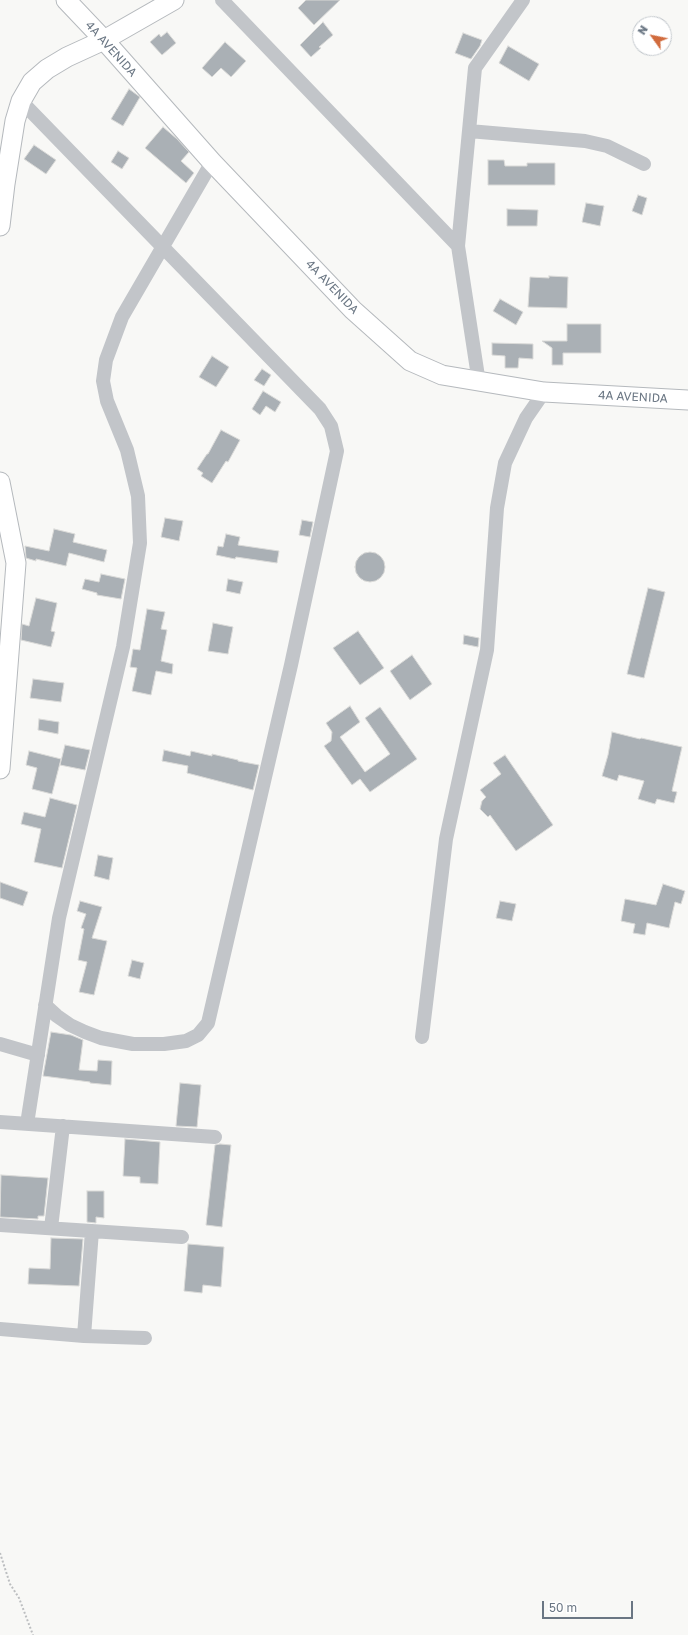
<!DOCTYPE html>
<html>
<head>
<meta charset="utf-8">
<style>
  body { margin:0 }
  #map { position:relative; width:688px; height:1635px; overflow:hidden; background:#f8f8f6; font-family:"Golos Text",sans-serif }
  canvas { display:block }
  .north { position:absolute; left:632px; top:16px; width:40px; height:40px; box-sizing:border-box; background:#fff; border:1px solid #c3c8cd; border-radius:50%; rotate:303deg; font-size:11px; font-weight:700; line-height:16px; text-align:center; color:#6a7683 }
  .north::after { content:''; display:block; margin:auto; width:14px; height:18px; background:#d16b3d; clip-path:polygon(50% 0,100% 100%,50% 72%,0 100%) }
  .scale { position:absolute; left:542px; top:1601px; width:91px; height:18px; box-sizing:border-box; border:2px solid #6a7683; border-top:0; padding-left:5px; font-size:12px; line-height:14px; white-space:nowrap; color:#6a7683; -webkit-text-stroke:3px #fff; paint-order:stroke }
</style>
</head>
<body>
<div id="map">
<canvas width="688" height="1635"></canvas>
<div class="north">N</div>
<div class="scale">50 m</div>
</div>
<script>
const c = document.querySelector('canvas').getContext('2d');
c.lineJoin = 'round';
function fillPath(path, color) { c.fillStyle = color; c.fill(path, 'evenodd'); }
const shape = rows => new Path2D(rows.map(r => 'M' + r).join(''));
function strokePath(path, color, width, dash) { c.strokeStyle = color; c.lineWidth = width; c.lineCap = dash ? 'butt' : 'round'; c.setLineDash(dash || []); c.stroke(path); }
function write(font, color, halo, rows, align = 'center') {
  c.font = font + ' "Golos Text",sans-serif'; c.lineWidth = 4; c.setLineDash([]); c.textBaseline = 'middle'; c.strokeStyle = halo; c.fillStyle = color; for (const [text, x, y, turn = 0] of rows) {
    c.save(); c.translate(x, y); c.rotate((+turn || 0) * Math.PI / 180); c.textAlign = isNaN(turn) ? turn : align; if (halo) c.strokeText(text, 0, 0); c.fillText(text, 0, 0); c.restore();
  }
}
const building = shape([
  [306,0,340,0,314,25,298,8,306,0],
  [323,22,333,35,319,47,321,48,311,57,300,45,323,22],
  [167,32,176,43,162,55,150,42,159,34,161,37,167,32],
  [463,33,482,40,480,46,471,59,455,53,463,33],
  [225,42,246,61,231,77,221,68,212,77,202,68,225,42],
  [508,46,539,64,529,81,499,63,508,46],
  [129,89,140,97,123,126,111,119,129,89],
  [163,127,177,139,189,152,181,161,194,173,186,183,145,148,163,127],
  [34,145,56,160,46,174,24,159,34,145],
  [118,151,129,158,122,169,111,162,118,151],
  [488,160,504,160,505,166,527,166,527,163,555,163,555,185,488,185,488,160],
  [638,195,647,198,642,215,632,211,638,195],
  [586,203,604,206,600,226,582,222,586,203],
  [507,209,538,210,537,226,507,226,507,209],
  [549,276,568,277,567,308,528,307,530,277,549,278,549,276],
  [500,299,523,312,516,325,493,311,500,299],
  [567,324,601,324,601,353,563,353,563,365,552,365,552,348,542,341,567,341,567,324],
  [492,343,533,344,533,359,519,358,518,368,505,368,505,356,492,355,492,343],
  [212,356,229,367,216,387,199,377,212,356],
  [262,369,271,375,264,386,254,380,262,369],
  [263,391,281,402,275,412,266,406,260,415,252,409,263,391],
  [221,430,240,440,228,462,226,461,212,483,201,476,203,473,197,469,207,454,208,454,221,430],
  [165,518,183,521,179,541,161,537,165,518],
  [302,520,313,522,310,537,299,535,302,520],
  [54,529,75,534,73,542,107,550,104,562,69,553,66,566,36,559,36,561,26,558,25,546,49,551,54,529],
  [226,534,240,537,238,545,279,551,277,563,236,557,235,559,216,555,218,546,223,547,226,534],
  '355 567a15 15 0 1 1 30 0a15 15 0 1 1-30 0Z',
  [101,574,125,579,121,599,97,595,97,593,82,589,85,579,99,582,101,574],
  [228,579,243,582,240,594,226,591,228,579],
  [648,588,665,592,644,678,627,674,648,588],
  [36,598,57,603,51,631,55,632,51,647,21,640,22,624,29,626,36,598],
  [147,609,165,612,161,629,167,630,161,661,173,664,172,674,156,671,151,695,132,691,137,668,130,667,133,649,140,650,147,609],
  [213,623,233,627,228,654,208,651,213,623],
  [358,631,384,668,360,685,333,648,358,631],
  [464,635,479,638,478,647,463,644,464,635],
  [412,655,432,684,410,700,390,671,412,655],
  [33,679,64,683,61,702,30,698,33,679],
  [350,706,360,722,340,737,365,772,390,754,365,718,380,707,417,759,370,792,360,779,352,785,324,746,331,741,332,732,326,723,350,706],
  [39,719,59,722,58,734,38,730,39,719],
  [612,732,640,739,641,738,682,747,672,791,677,792,674,803,657,799,655,804,638,799,644,781,619,775,617,781,602,776,608,755,612,732],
  [65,745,90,750,85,770,60,765,65,745],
  [164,750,190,756,191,751,212,756,212,754,238,760,238,761,259,765,253,790,187,773,188,766,162,761,164,750],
  [29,751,61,759,52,794,32,789,37,768,26,765,29,751],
  [505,755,553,825,516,851,490,815,488,817,480,809,482,801,486,797,480,790,501,774,493,763,505,755],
  [50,798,77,805,62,868,34,862,41,829,21,824,24,812,45,817,50,798],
  [98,855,113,858,109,880,94,876,98,855],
  [0,882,28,892,23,906,0,898,0,882],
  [663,884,685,891,681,904,675,902,669,928,647,923,645,935,633,933,635,924,621,921,625,899,656,905,663,884],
  [80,901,102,907,92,938,107,941,94,995,79,992,87,962,78,960,84,929,81,928,86,914,77,911,80,901],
  [500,901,516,904,512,921,496,918,500,901],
  [132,960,144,963,140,979,128,976,132,960],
  [51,1032,71,1035,83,1040,79,1070,97,1071,98,1060,112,1061,111,1085,90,1083,90,1082,43,1076,51,1032],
  [180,1083,201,1085,197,1127,176,1126,180,1083],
  [125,1139,160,1142,158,1184,140,1183,140,1177,123,1176,125,1139],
  [220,1144,231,1145,222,1227,206,1225,215,1145,220,1144],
  [1,1175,48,1178,44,1216,38,1216,38,1219,0,1217,1,1175],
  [87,1191,104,1191,104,1218,96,1217,96,1223,87,1222,87,1191],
  [51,1238,83,1239,79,1286,28,1284,29,1268,50,1269,51,1238],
  [188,1244,224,1247,221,1287,203,1285,202,1293,184,1291,188,1244]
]);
const path = shape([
  [0,1553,10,1584,19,1598,33,1635]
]);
const street = shape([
  [222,0,458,246],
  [21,101,320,409,331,426,337,451,291,665,208,1023,198,1035,186,1041,164,1044,133,1044,101,1038,85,1032,70,1025,57,1016,45,1005],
  [469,131,585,141,607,146,644,164],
  [479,383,458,246,475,68,523,0],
  [422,1037,446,839,487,650,497,508,505,463,526,418,544,392],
  [0,1044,38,1055],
  [0,1122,215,1137],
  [27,1124,59,918,123,647,140,543,138,496,127,450,107,401,103,381,106,360,122,317,212,162],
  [0,1225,182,1237],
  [51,1228,63,1126],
  [0,1329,84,1336,145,1338],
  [84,1336,92,1231]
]);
const secondary = shape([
  [66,0,104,40,212,162,353,310,410,361,442,375,544,392,688,400],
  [0,226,5,184,15,121,21,101,32,82,47,69,67,57,104,40,174,0],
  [0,482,16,563,0,769]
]);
const streetNames = [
  ["4A AVENIDA",111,49,48],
  ["4A AVENIDA",332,287,46],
  ["4A AVENIDA",633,397,3]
];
fillPath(building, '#aab0b5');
strokePath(building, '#dadad8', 1);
strokePath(secondary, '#b5b9bd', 21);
strokePath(path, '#bcbec0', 2, [2, 2]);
strokePath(street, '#c2c5c9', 14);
strokePath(secondary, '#fff', 19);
write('12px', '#6a7683', '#fff', streetNames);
</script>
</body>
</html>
